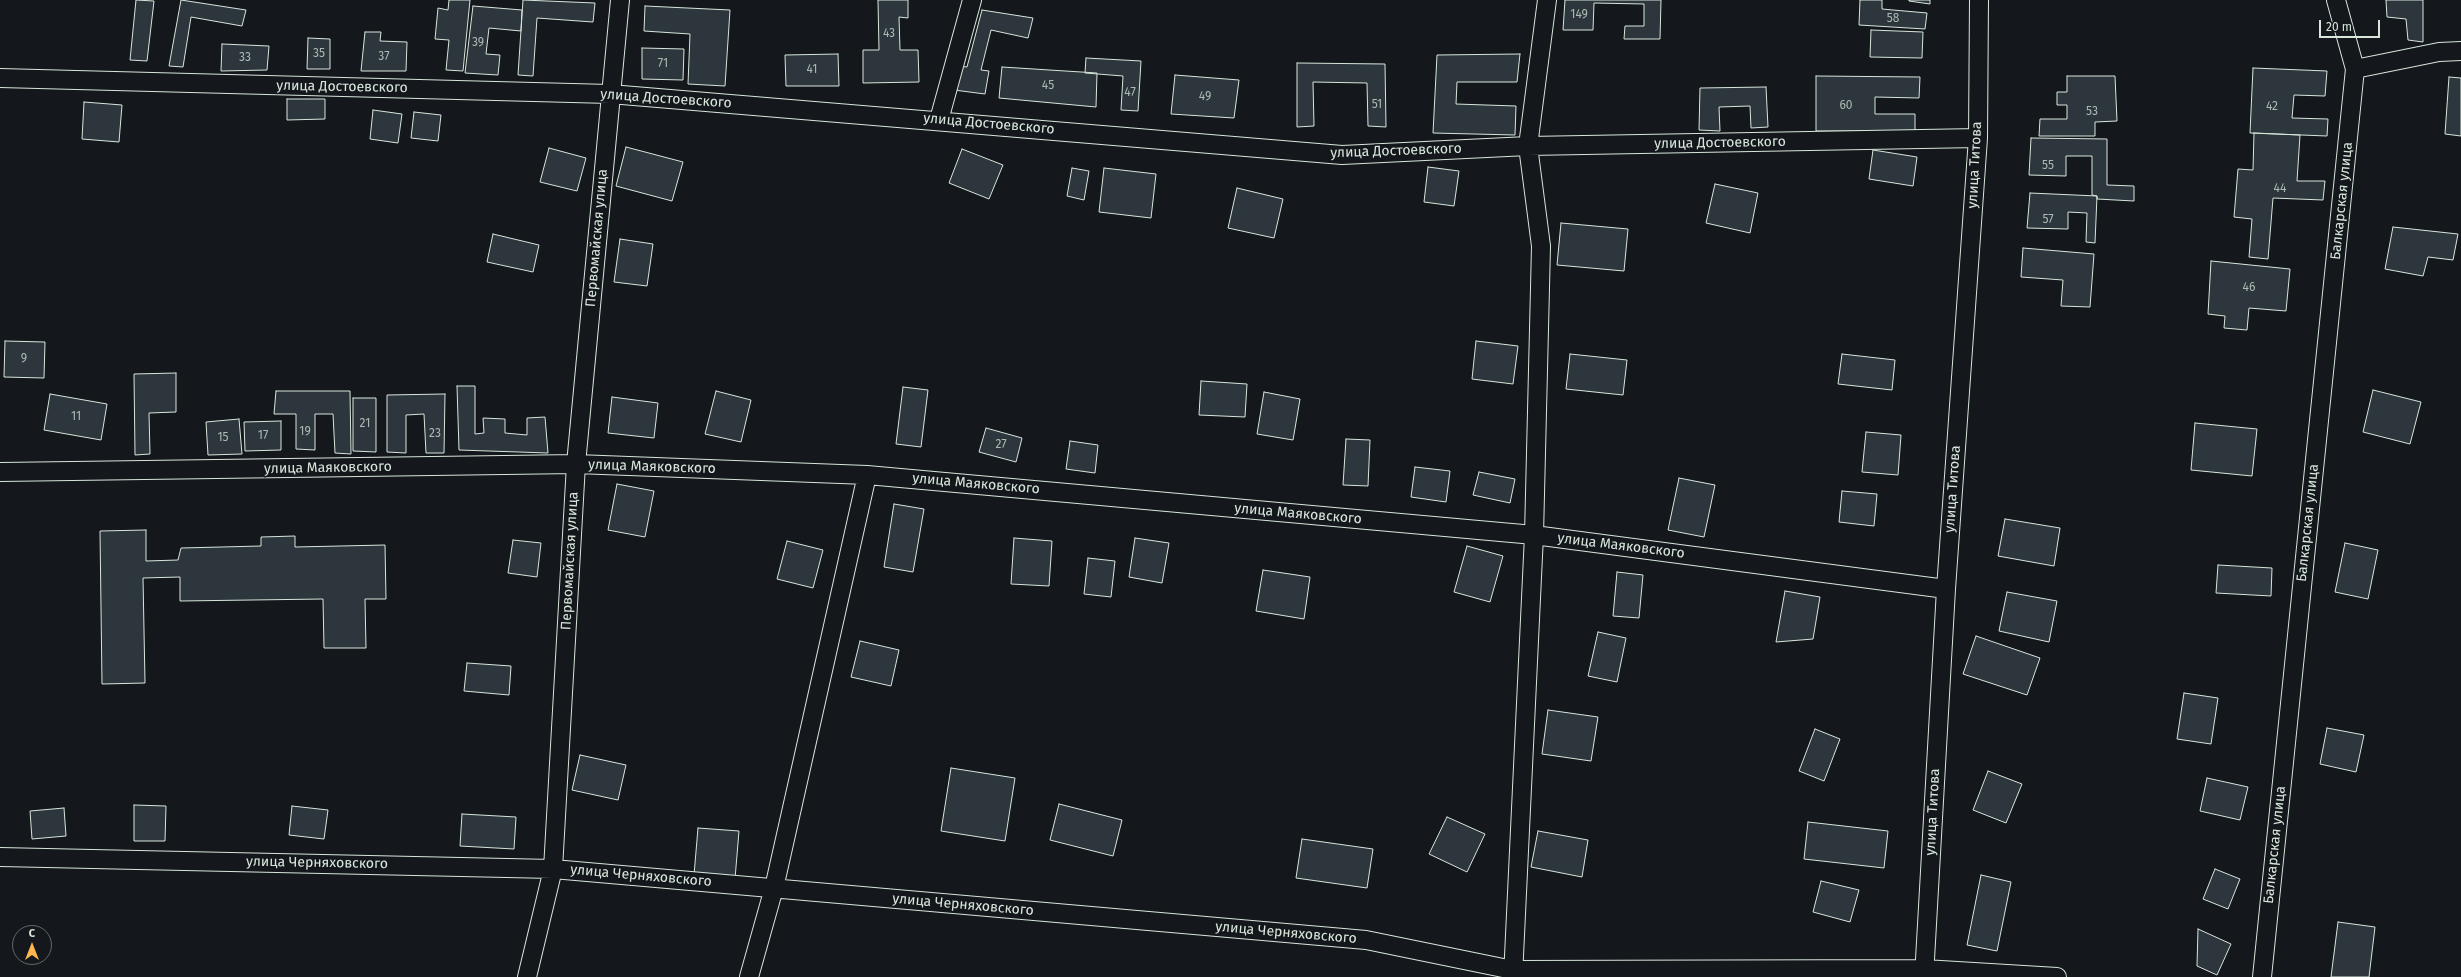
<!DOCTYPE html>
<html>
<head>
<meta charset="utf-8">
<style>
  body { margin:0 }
  #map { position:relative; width:2461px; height:977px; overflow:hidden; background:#14181c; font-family:"Fira Sans",sans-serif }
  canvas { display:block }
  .north { position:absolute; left:12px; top:925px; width:40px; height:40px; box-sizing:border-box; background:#14181c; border:1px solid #626a69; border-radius:50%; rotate:0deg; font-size:11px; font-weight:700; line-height:16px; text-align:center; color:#d8e6dc }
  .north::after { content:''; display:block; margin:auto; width:14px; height:18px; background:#ffb74d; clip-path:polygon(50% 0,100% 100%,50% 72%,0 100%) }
  .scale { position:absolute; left:2319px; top:20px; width:61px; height:18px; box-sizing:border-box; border:2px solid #d8e6dc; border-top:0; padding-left:5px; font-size:12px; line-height:14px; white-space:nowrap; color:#d8e6dc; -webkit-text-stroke:3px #14181c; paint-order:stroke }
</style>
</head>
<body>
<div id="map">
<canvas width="2461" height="977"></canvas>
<div class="north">С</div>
<div class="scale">20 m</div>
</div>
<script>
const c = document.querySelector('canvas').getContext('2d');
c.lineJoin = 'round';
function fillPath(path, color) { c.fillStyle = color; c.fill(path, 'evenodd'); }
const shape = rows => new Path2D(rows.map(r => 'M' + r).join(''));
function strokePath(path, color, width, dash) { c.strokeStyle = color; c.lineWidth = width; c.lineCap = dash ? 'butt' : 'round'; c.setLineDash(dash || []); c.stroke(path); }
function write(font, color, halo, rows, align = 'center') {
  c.font = font + ' "Fira Sans",sans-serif'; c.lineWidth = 3; c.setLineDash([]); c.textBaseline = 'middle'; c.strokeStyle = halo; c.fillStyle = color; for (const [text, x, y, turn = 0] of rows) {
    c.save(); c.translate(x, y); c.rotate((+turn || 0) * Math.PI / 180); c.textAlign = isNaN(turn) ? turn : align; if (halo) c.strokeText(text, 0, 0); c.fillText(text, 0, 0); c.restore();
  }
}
const building = shape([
  [136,0,154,1,147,61,130,60,136,0],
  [181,0,246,10,242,26,191,17,183,67,169,66,181,0],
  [449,0,470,0,463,71,446,70,449,40,435,39,438,8,448,10,449,0],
  [523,0,595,3,593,22,537,18,533,76,518,75,523,0],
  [878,0,908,0,908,18,899,17,900,50,918,50,919,82,863,83,863,50,879,50,878,0],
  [1565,0,1661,0,1660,39,1624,39,1625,26,1644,26,1644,4,1594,3,1593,30,1563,30,1565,0],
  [1860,0,1882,0,1882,9,1927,13,1925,29,1859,25,1860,0],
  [1909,0,1930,0,1930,4,1909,1,1909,0],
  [2386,0,2423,0,2423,42,2408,40,2406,19,2387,17,2386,0],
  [473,6,522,10,521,31,489,28,486,54,500,55,498,75,465,73,473,6],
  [645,6,730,10,725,86,688,84,690,34,644,31,645,6],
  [982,10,1033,18,1028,38,991,30,981,70,989,71,985,94,954,90,959,66,967,67,982,10],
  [1871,30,1923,32,1922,58,1870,57,1871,30],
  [365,32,381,32,380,41,407,42,406,71,361,71,365,32],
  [308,38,330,39,330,69,307,69,308,38],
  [222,44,269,46,267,70,221,71,222,44],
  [642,48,684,49,683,80,642,79,642,48],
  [838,54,839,86,786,86,785,55,838,54],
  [1520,54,1517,82,1457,82,1456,104,1516,106,1515,135,1433,133,1437,55,1520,54],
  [1086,58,1141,61,1138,111,1121,110,1123,76,1085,73,1086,58],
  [1297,63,1385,64,1386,127,1368,126,1367,83,1313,82,1314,126,1297,127,1297,63],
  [1002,67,1097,73,1096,107,999,98,1002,67],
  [2253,68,2327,71,2325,96,2294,95,2292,118,2328,119,2327,136,2250,133,2253,68],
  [1175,75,1239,80,1234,118,1171,114,1175,75],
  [1816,76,1920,77,1919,98,1875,97,1875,114,1915,114,1915,131,1816,131,1816,76],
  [2067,76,2115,76,2117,121,2095,122,2095,136,2039,136,2040,119,2067,119,2067,105,2057,105,2057,92,2067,92,2067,76],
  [2449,77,2461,78,2461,136,2445,134,2449,77],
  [1766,87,1768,127,1751,128,1750,106,1719,107,1720,131,1699,130,1700,88,1766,87],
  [287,99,325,99,325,119,287,120,287,99],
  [84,102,122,105,119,142,82,139,84,102],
  [373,110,402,114,398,143,370,139,373,110],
  [414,112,441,115,438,141,411,138,414,112],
  [2254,133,2300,135,2297,181,2325,181,2323,200,2273,198,2268,259,2249,257,2252,219,2234,217,2238,169,2253,170,2254,133],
  [2031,138,2107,139,2107,185,2134,186,2134,201,2097,199,2097,196,2092,195,2092,156,2066,156,2066,176,2029,175,2031,138],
  [626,147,683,162,672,201,616,186,626,147],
  [549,148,586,158,577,191,540,182,549,148],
  [962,149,1003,165,989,199,949,183,962,149],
  [1873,150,1917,157,1913,186,1869,179,1873,150],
  [1428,167,1459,171,1454,206,1424,202,1428,167],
  [1072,168,1089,171,1084,200,1067,196,1072,168],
  [1104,168,1156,174,1151,218,1099,212,1104,168],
  [1715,184,1758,193,1750,233,1706,223,1715,184],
  [1237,188,1283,199,1274,238,1228,228,1237,188],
  [2030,193,2097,196,2095,243,2086,242,2087,213,2068,212,2068,229,2027,228,2030,193],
  [1561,223,1628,229,1624,271,1557,265,1561,223],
  [2393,227,2458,234,2453,260,2428,257,2423,276,2385,269,2393,227],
  [493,234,539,245,533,272,487,262,493,234],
  [620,239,653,244,647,286,614,282,620,239],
  [2023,248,2094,254,2090,307,2061,306,2063,280,2021,277,2023,248],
  [2211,261,2290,269,2286,311,2249,308,2247,330,2224,328,2225,316,2208,314,2211,261],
  [5,341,45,342,44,378,4,377,5,341],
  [1476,341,1518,346,1513,384,1472,379,1476,341],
  [1570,354,1627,360,1623,395,1566,389,1570,354],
  [1842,354,1895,360,1892,390,1838,384,1842,354],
  [176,373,176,412,149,413,150,454,135,455,134,374,176,373],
  [1201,381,1247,384,1245,417,1199,415,1201,381],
  [457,386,475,386,475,434,484,433,483,418,505,419,505,433,527,435,527,418,545,417,548,453,459,450,457,386],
  [903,387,928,390,921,447,896,444,903,387],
  [2373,390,2421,402,2410,444,2363,432,2373,390],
  [276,391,350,391,351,454,335,453,333,414,315,414,315,450,296,449,296,414,274,414,276,391],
  [716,391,751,400,741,442,705,434,716,391],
  [1264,392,1300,399,1293,440,1257,434,1264,392],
  [50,394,107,404,101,440,44,430,50,394],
  [445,394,444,453,426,453,424,414,406,415,406,453,387,452,387,395,445,394],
  [612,397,658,403,654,438,608,433,612,397],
  [353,398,376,398,376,452,353,451,353,398],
  [239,419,242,454,208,455,206,422,239,419],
  [281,421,281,450,245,451,244,422,281,421],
  [2195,423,2257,429,2252,476,2191,470,2195,423],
  [986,428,1022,438,1016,462,979,452,986,428],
  [1866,432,1901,435,1898,475,1862,472,1866,432],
  [1346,439,1370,440,1368,486,1343,485,1346,439],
  [1070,441,1098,445,1095,473,1066,469,1070,441],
  [1415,467,1450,471,1446,502,1411,497,1415,467],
  [1479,472,1515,479,1510,503,1473,495,1479,472],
  [1679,478,1715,485,1704,537,1668,530,1679,478],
  [617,484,654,491,645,537,608,530,617,484],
  [1842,491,1877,494,1874,526,1839,522,1842,491],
  [894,504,924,509,913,572,884,567,894,504],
  [2005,519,2060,528,2054,566,1998,556,2005,519],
  [146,530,146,561,178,560,181,548,261,546,261,537,295,536,295,547,385,545,386,599,365,599,366,648,324,648,323,599,180,601,180,577,143,578,145,683,102,684,100,531,146,530],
  [1014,538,1052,541,1049,586,1011,584,1014,538],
  [1135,538,1169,543,1162,583,1129,577,1135,538],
  [513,540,541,543,537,577,508,573,513,540],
  [787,541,823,550,813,588,777,579,787,541],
  [2345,543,2378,550,2368,599,2335,592,2345,543],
  [1467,546,1503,556,1490,602,1454,592,1467,546],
  [1088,558,1115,561,1111,597,1084,594,1088,558],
  [2218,565,2272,568,2271,596,2216,593,2218,565],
  [1263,570,1310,577,1304,619,1256,611,1263,570],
  [1617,572,1643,575,1639,618,1613,616,1617,572],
  [1785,591,1820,597,1813,639,1776,642,1785,591],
  [2007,592,2057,601,2049,642,1999,631,2007,592],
  [1598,632,1626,638,1617,682,1588,676,1598,632],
  [1976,636,2040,658,2027,695,1963,674,1976,636],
  [860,641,899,650,891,686,851,677,860,641],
  [467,663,511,666,509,695,464,691,467,663],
  [2184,693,2218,698,2211,744,2177,739,2184,693],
  [1548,710,1598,717,1591,761,1542,754,1548,710],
  [2327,728,2364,735,2356,772,2320,764,2327,728],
  [1815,729,1840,739,1824,781,1799,771,1815,729],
  [580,755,626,765,618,800,572,790,580,755],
  [951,768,1015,778,1005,841,941,831,951,768],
  [1988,771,2022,784,2006,823,1973,810,1988,771],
  [2207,778,2248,787,2240,820,2200,811,2207,778],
  [1059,804,1122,820,1113,856,1050,840,1059,804],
  [134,805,166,806,165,841,134,841,134,805],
  [292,806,328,810,324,839,289,835,292,806],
  [64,808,66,836,32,839,30,811,64,808],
  [462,814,516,817,514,849,460,846,462,814],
  [1447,817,1485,834,1467,872,1429,854,1447,817],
  [1808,822,1888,831,1884,868,1804,859,1808,822],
  [698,828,739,831,735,879,694,875,698,828],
  [1538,831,1588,840,1582,877,1531,867,1538,831],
  [1302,839,1373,849,1367,888,1296,878,1302,839],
  [2215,869,2240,879,2228,909,2203,899,2215,869],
  [1981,875,2011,882,1997,951,1967,945,1981,875],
  [1821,881,1859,890,1850,922,1813,912,1821,881],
  [2338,922,2375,927,2369,977,2331,977,2338,922],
  [2198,929,2231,944,2217,975,2197,966,2198,929]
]);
const minor = shape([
  [2355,69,2439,52,2461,51],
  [0,78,610,94,1342,155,1528,146,1978,138],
  [939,120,972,0],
  [0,472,576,464,867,475,1534,535,1946,589],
  [0,857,553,869,1366,940,1513,970,1924,969,2057,977],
  [527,977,553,869,576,464,620,0],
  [749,977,774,888,867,475],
  [1513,977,1534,535,1541,246,1528,146,1547,0],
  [1924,977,1946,589,1978,138,1979,0],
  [2262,977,2355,69,2336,0]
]);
const numberNames = [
  ["149",1579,15],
  ["58",1893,19],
  ["43",889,34],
  ["39",478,43],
  ["35",319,54],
  ["37",384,57],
  ["33",245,58],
  ["71",663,64],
  ["41",812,70],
  ["45",1048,86],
  ["47",1130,93],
  ["49",1205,97],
  ["51",1377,105],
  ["60",1846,106],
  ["42",2272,107],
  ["53",2092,112],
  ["55",2048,166],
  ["44",2280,189],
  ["57",2048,220],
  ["46",2249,288],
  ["9",24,359],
  ["11",76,417],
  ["21",365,424],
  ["19",305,432],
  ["23",435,434],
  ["17",263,436],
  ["15",223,438],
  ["27",1001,445]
];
const streetNames = [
  ["улица Достоевского",342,87,1],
  ["улица Достоевского",666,99,4],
  ["улица Достоевского",989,124,5],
  ["улица Достоевского",1720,143,-1],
  ["улица Достоевского",1396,151,-2],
  ["улица Титова",1975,165,-87],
  ["Балкарская улица",2342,201,-84],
  ["Первомайская улица",597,238,-85],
  ["улица Маяковского",652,467,2],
  ["улица Маяковского",328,468,-1],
  ["улица Маяковского",976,484,5],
  ["улица Титова",1953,489,-86],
  ["улица Маяковского",1298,514,5],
  ["Балкарская улица",2308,523,-84],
  ["улица Маяковского",1621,546,7],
  ["Первомайская улица",570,561,-87],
  ["улица Титова",1933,812,-87],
  ["Балкарская улица",2275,845,-84],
  ["улица Черняховского",317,863,1],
  ["улица Черняховского",641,876,5],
  ["улица Черняховского",963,905,5],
  ["улица Черняховского",1286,933,5]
];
fillPath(building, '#2c363c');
strokePath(building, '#d8e6dc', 1);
strokePath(minor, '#d8e6dc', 20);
strokePath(minor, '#14181c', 18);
write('12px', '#adbab4', null, numberNames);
write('14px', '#d8e6dc', '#14181c', streetNames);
</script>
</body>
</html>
